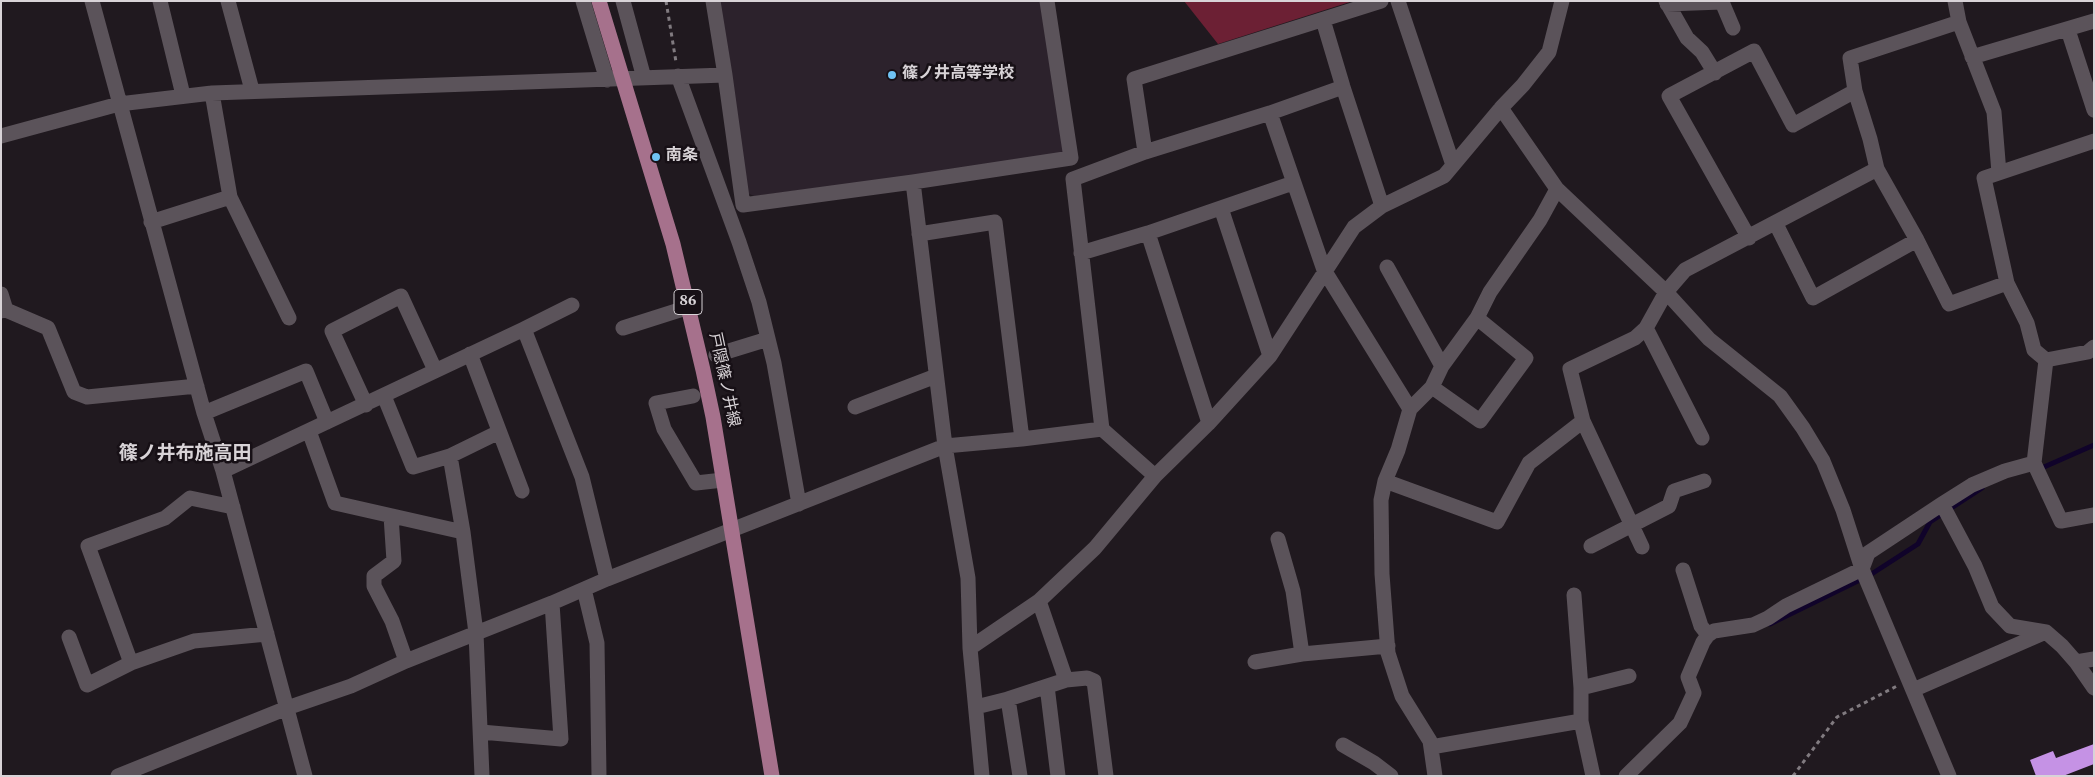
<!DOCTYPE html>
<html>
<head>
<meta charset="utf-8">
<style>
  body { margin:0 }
  #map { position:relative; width:2095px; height:777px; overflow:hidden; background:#20191f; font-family:Spectral,serif }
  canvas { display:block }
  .frame { position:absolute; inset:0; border:2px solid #d8d3d7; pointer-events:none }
</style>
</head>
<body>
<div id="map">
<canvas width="2095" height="777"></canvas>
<div class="frame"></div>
</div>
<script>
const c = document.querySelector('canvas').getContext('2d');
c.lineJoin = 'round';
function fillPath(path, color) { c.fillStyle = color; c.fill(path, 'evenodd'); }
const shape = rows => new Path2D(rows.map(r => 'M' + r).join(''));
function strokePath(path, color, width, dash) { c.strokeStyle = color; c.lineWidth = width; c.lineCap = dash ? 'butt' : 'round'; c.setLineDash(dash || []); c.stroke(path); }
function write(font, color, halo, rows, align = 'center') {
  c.font = font + ' Spectral,"Noto Sans JP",serif'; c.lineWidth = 5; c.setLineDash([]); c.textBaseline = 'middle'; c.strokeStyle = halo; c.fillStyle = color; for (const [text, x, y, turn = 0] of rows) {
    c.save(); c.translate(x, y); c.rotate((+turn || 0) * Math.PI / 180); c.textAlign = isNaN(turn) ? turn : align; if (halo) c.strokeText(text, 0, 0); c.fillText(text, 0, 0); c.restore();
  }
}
const built = shape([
  [718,1,1042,1,1066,149,1062,157,754,196,747,193]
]);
const green = shape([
  [1184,1,1353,1,1218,44]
]);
const stream = shape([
  [2044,467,2094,445],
  [1770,624,1870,575,1918,544,1930,522,1982,488]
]);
const building = shape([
  [2094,744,2094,764,2063,776,2036,776,2030,760,2053,751,2056,758]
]);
const path = shape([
  [666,1,676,62],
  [1793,776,1837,717,1897,686]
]);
const minor = shape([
  [92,1,204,413,223,471,305,776],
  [160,1,183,95],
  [228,1,252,90],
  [583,1,607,80],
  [623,1,644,78],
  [713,1,725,75],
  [1398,1,1453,165],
  [1666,1,1687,38,1702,52,1715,73],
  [1955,1,1959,22,1994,112,1999,173],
  [1667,4,1722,2,1733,28],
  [1323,20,1343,87,1382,206],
  [2068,30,2094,110],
  [1972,57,2094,21],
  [678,76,739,242,759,302,774,363,799,504],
  [212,93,230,197,289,318],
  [1501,108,1557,189,1666,292,1709,339,1780,396,1803,428,1823,461,1843,510,1862,569,1786,606,1768,618,1753,625,1714,631,1708,635,1703,642,1688,677,1694,693,1680,723,1626,776],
  [1270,113,1324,270,1410,409],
  [1,136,119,104,212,93,725,75,743,205,913,182,1071,158,1047,1],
  [1145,152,1134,79,1381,1],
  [1877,169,1917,240,1949,304,2007,283],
  [913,182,945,446,968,578,970,648,982,776],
  [1221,208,1270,356],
  [151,222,230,197],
  [1776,224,1813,298,1917,240],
  [1148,233,1209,423],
  [919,234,995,222,1022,439],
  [1749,238,1669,96,1754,51,1793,125,1855,91],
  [1081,253,1148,233,1293,183],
  [1387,267,1442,366],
  [1,294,6,310],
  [1,311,6,310,48,328,74,392,87,397,197,386],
  [623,328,689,307],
  [1646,328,1702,438],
  [524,329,572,305],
  [470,354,522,491],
  [716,355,768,339],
  [2046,360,2034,350,2027,323,2007,283,1984,178,2094,141],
  [2046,360,2034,463,2061,521,2094,515],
  [2046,360,2088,352,2094,347],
  [1432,387,1480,421,1526,358,1477,318],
  [384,396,413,467,450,456,499,432],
  [693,396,656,403,664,429,696,483,723,480],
  [366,405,332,331,401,296,435,370],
  [855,407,936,376],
  [204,413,306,371,327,422],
  [1102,429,1073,179,1145,152,1270,113,1343,87],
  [309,431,335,503,463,532],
  [450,456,463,532,476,633,482,776],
  [223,471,524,329,582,477,607,579],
  [1385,481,1497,522,1529,463,1583,421],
  [1942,504,1975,566,1992,607,2010,626,2046,632,2062,646,2076,662],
  [391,516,394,561,374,576,374,586,392,621,406,661],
  [1278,539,1293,591,1302,654],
  [1591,546,1669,506,1674,491,1704,481],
  [1642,547,1583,421,1570,369,1635,338,1646,328,1666,292,1685,270,1877,169,1870,139,1855,91,1850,58,1959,22],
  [1683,570,1701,626,1708,635],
  [584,589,597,643,599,776],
  [1574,595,1581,688,1581,721,1593,776],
  [69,637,87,685,131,663,194,641,267,634],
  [970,648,1039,601,1095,548,1155,476,1209,423,1270,356,1354,227,1382,206,1444,176,1501,108,1523,85,1549,52,1562,1],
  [2094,659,2076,662,2094,688],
  [1255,662,1302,654,1388,646],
  [131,663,88,546,165,518,190,498,233,507],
  [1066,680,1087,678,1094,681,1106,776],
  [1047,686,1058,776],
  [1581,688,1629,676],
  [1913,690,2046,632],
  [976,707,1008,699],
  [481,732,561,739,552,603],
  [1343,745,1374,763,1391,776],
  [1431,747,1581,721],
  [118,776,287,708,351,686,406,661,552,603,607,579,945,446,1022,439,1102,429,1155,476],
  [1020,776,1008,699,1066,680,1039,601],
  [1435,776,1430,741,1402,696,1388,653,1382,574,1381,500,1385,481,1398,450,1410,409,1432,387,1442,366,1477,318,1490,292,1540,220,1557,189],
  [1949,776,1862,569,1868,553,1942,504,1972,485,2005,471,2034,463]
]);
const major = shape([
  [599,1,673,244,703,370,713,417,772,776]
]);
const markers = [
  [892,75,5,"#6fc2f4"],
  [656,157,5,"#6fc2f4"]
];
const shields = [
  [688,302,28]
];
const shieldNames = [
  ["86",688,302]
];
const poiNames = [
  ["篠ノ井高等学校",902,75],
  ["南条",666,157]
];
const streetNames = [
  ["戸隠篠ノ井線",723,380,78]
];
const quarterNames = [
  ["篠ノ井布施高田",185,455]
];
fillPath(built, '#2c222c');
fillPath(green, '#6c2034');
strokePath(stream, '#10032a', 5);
fillPath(building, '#c592e5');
strokePath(path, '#817b80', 3, [4, 4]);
strokePath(minor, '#5b535a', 15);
strokePath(major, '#a6718c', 15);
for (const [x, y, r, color] of markers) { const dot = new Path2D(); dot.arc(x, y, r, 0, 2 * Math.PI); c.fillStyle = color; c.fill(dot); strokePath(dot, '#171016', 2); }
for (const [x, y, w] of shields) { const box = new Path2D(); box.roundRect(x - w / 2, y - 12.5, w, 25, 4); c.fillStyle = '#171016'; c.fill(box); strokePath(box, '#d8d3d7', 1); }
write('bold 15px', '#d8d3d7', null, shieldNames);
write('bold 16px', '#d8d3d7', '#171016', poiNames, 'left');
write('16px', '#d8d3d7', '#171016', streetNames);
write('bold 19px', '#d8d3d7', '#171016', quarterNames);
</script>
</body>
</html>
